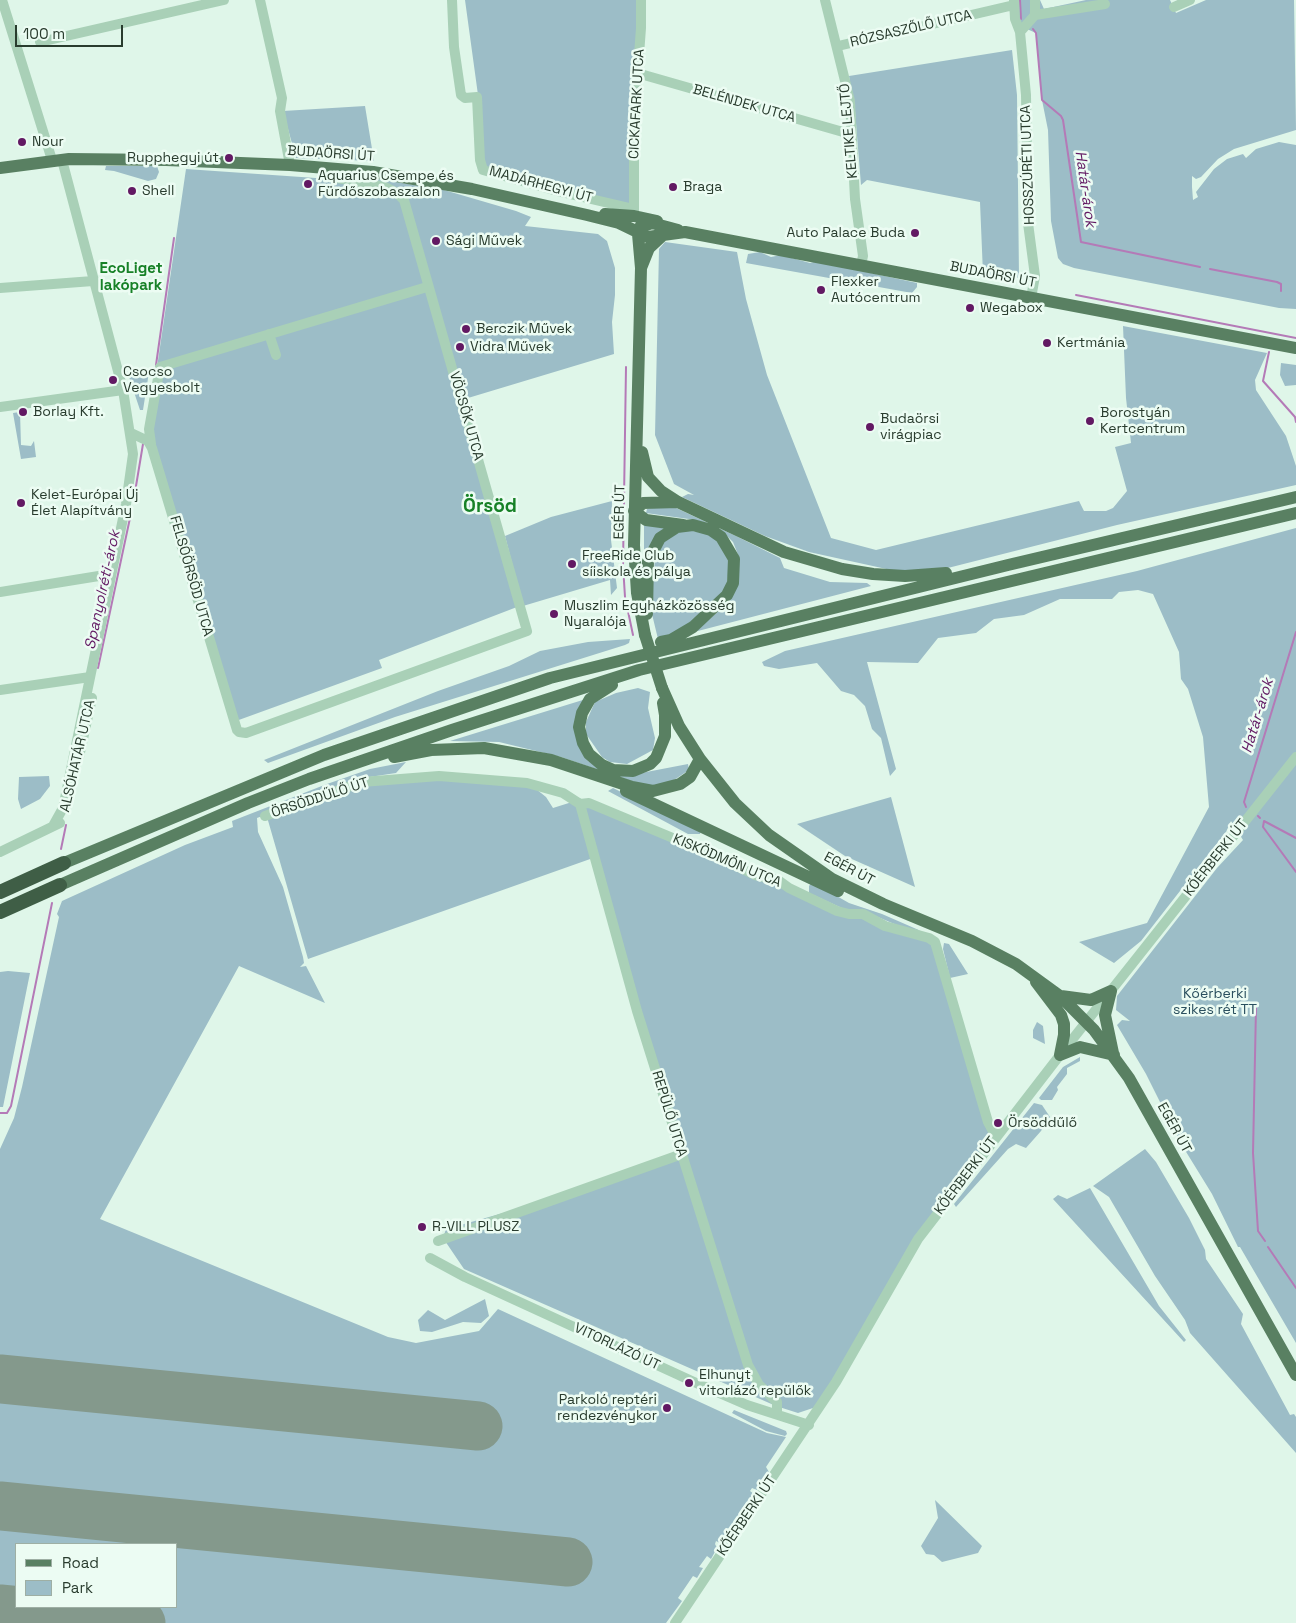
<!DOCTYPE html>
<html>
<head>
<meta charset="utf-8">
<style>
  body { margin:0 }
  #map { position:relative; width:1296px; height:1623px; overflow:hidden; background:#dff6e9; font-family:"Space Grotesk",sans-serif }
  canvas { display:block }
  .legend { position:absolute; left:15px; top:1543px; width:162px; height:65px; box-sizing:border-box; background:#ecfcf3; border:1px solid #9eafa4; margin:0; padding:6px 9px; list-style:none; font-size:15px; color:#293c2e }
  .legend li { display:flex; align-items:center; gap:10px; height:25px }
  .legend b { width:25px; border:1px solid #9eafa4 }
  .scale { position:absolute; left:15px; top:25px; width:108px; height:22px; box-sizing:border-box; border:2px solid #293c2e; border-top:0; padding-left:6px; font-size:15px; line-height:18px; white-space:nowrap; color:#293c2e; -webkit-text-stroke:4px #ecfcf3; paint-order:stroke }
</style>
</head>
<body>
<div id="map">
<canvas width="1296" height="1623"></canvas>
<ul class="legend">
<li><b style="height:6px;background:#598062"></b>Road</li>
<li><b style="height:14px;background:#9cbdc7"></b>Park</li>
</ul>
<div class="scale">100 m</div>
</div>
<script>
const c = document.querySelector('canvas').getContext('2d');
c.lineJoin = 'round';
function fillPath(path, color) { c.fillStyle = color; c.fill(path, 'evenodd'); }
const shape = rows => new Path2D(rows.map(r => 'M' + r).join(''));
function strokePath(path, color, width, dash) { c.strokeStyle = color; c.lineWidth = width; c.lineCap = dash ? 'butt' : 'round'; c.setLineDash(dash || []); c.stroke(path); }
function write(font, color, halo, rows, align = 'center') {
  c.font = font + ' "Space Grotesk",sans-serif'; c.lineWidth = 5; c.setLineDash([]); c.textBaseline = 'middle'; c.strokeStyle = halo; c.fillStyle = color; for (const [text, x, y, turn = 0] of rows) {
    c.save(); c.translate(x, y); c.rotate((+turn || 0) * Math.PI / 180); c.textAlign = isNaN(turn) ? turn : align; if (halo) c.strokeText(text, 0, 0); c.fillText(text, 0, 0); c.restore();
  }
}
const green = shape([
  [465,0,645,0,632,209,485,175,478,95],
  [1016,0,1040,0,1044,9,1086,0,1170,0,1176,13,1206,0,1294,0,1296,130,1234,149,1218,159,1201,177,1196,179,1192,176,1192,187,1193,200,1198,197,1196,192,1214,169,1227,159,1243,154,1246,158,1256,149,1279,142,1296,145,1296,309,1279,308,1074,268,1063,264,1058,258,1051,221,1048,130,1042,100,1036,33,1020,26],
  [1012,50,1017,95,1019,278,983,274,980,202,867,180,861,185,855,111,849,76],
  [365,106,374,161,296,158,283,111],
  [106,166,157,166,159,172,156,179,148,181,114,171,105,170],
  [186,169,330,179,336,172,444,190,516,211,531,217,525,226,598,234,607,241,615,268,615,295,612,322,614,354,468,398,460,407,517,607,379,660,382,668,236,721,147,436],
  [665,242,737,252,746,299,767,375,831,538,876,550,1079,501,1084,511,1106,511,1113,508,1127,491,1115,447,1131,443,1126,398,1123,326,1267,353,1255,380,1256,390,1286,436,1296,466,1296,485,1117,525,936,571,891,570,809,552,765,536,682,497,688,494,694,495,674,484,655,435,659,249],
  [760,252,771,257,781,255,810,263,817,261,880,275,917,283,917,287,912,293,746,263,748,254],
  [1281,363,1296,365,1296,385,1285,386,1280,375],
  [127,371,149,372,143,410,140,410],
  [20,412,21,445,31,446,34,441,36,457,21,459,13,413],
  [612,501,611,540,617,588,611,595,610,580,523,606,505,536,551,517],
  [674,507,736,536,780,558,784,568,830,582,867,583,871,586,694,632,720,610,739,557,733,542,719,528,696,520,646,513,647,509,651,508],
  [644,523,670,526,645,556,644,556],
  [1296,528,1296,1343,1240,1247,1238,1247,1212,1194,1180,1142,1146,1074,1117,1025,1122,1020,1130,1021,1116,1010,1117,996,1217,868,1243,840,1231,821,1226,832,1141,941,1114,963,1079,942,1147,923,1209,807,1203,737,1188,689,1181,679,1179,652,1153,594,1138,590,1119,592,1112,599,1060,599,1024,615,994,619,976,633,938,638,918,663,867,662,896,769,890,776,881,738,872,729,865,706,854,695,841,691,817,663,779,669,764,666,762,662,785,651,1137,571],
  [684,529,717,536,730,562,726,589,704,613,671,635,658,639,651,610,655,558,663,539],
  [630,639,629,643,625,645,395,717,268,763,264,760,438,691,509,666,540,651,588,642],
  [638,688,650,692,648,708,655,738,653,750,627,764,610,762,602,757,586,734,586,722,595,702,616,693],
  [586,699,577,722,588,761,636,774,688,764,689,770,668,784,646,786,561,757,499,742,450,741],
  [406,762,396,773,363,778,257,818,258,832,283,887,303,957,304,963,300,967,306,966,325,1003,239,966,100,1219,388,1337,416,1343,479,1331,498,1309,767,1433,786,1437,766,1467,769,1472,757,1490,752,1488,750,1491,754,1494,720,1543,716,1541,715,1544,717,1548,711,1559,707,1556,699,1567,703,1568,697,1578,693,1576,678,1598,682,1601,666,1623,0,1623,0,1149,14,1118,22,1087,59,917,57,914,62,901,185,845,233,827,232,821,327,784,370,769],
  [16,1544,176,1544,176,1607,16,1607],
  [49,776,50,786,40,799,21,809,18,799,19,777],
  [417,777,531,785,546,797,553,808,572,802,584,803,837,911,929,938,996,1137,937,1214,836,1382,813,1408,798,1413,776,1406,464,1269,443,1238,446,1229,557,1198,681,1154,593,858,308,959,267,817,364,782],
  [613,788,701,831,700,834,688,834,608,791],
  [891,797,915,887,845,856,797,824],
  [812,882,849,903,882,914,921,931,899,926,866,912,844,909,809,893,809,886],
  [944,943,949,944,968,974,950,978,943,949],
  [8,971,30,973,3,1107,0,1107,0,972],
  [1037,1022,1043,1026,1045,1044,1033,1038,1033,1030],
  [1080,1057,1080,1061,1067,1068,1067,1074,1057,1087,1058,1090,1052,1100,1041,1100,1039,1098,1063,1067],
  [1034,1103,1042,1105,1050,1117,1041,1131,1026,1148,1016,1144,1008,1149,956,1207,954,1204],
  [1145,1149,1156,1162,1189,1218,1205,1250,1206,1259,1243,1314,1241,1324,1290,1415,1294,1414,1296,1417,1296,1453,1190,1333,1185,1320,1155,1276,1109,1197,1093,1186],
  [1090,1188,1159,1306,1186,1340,1184,1342,1053,1199,1058,1195,1067,1199],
  [485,1299,489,1316,481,1323,463,1322,432,1332,420,1331,418,1320,428,1310,445,1320],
  [734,1410,786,1431,787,1434,785,1436,766,1431,732,1413],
  [935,1500,982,1546,978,1553,942,1562,934,1555,926,1554,921,1546,938,1518]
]);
const stream = shape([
  [1020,0,1021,19],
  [1033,29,1036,33,1042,100,1061,116,1063,120,1081,242,1200,267],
  [1210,269,1277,282,1281,284,1281,291],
  [1076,295,1296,338],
  [1269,352,1263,381,1295,417,1296,422],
  [156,365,174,238],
  [626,367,623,565,625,597,633,635],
  [134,498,143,444],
  [98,668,130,518],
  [1246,807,1244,802,1296,632],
  [1258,816,1260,818],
  [1296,838,1264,821,1263,827,1296,872],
  [61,849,66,825],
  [1256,1008,1253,1153,1258,1231,1265,1241],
  [0,1113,7,1113,11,1106,52,903],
  [1268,1247,1296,1288]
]);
const taxiway = shape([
  [124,1623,124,1621]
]);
const runway = shape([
  [0,1379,478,1426],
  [0,1506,568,1562],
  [0,1609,141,1623]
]);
const minor = shape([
  [2,0,52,160],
  [260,0,282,98,280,111,290,165],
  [452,0,454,47,461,95,465,98,477,97,480,160,483,170,561,192,634,209],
  [825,0,850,101,855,199,863,256,861,265],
  [1014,0,1015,19,1020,32,1026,95,1028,223,1035,276,1031,298],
  [1174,7,1190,0],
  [1035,15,1105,4],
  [1020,32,1035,15,1035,0],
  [40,42,224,0],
  [838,46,1014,5],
  [637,73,850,134],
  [634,214,634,122,641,28,641,0],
  [0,288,93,281],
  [269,334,276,355],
  [0,407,123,390],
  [131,433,148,441,152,448,237,730,239,732,246,733,527,631,404,200,397,193,385,187,332,177,328,173,328,168],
  [151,444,149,429,160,367,427,287],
  [0,592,111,574],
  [0,690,90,677],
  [79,757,92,698],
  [580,804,637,1011,748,1365,759,1385,777,1402,777,1413],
  [580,804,589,803,716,856,755,875,778,880,789,888,837,911,849,914,863,914,885,926,929,938,935,942,988,1122,996,1137],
  [265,816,362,782,439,776,527,783,563,793,580,804],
  [53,826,63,808,126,504,133,454,123,390,62,160],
  [0,852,60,823],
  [438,1241,682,1154],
  [430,1258,465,1277,694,1382,747,1405,809,1425],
  [675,1623,836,1382,918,1239,1060,1055,1296,757]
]);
const major = shape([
  [0,168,69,159,166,160,290,165,373,172,472,189,587,215,619,223,648,237,685,232,1296,348],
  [605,214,634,216,657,221],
  [641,268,649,248,663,235],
  [642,452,648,477,661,491,678,502,784,552,842,569,873,574,905,576,946,573],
  [634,511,646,520,683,525],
  [634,511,643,503,678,502],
  [647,614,648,561,660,538,677,527,693,525,711,530,721,537,734,559,733,583,727,595,693,627,671,640,661,642],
  [645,635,637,593,634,545,641,268,638,234,640,227,652,223,678,230],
  [612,685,590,699,582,713,579,727,583,743,589,754,602,765,613,770,633,771,650,764,656,758,665,736,665,715,663,703],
  [662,688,679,726,700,759,735,803,769,835,832,879,883,904,972,941,1016,964,1060,996,1094,1030,1129,1078,1296,1375],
  [394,757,431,750,484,748,551,760,632,787,653,791,680,784,690,777,700,759],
  [626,791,838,891],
  [64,863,324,755,550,678,1008,565,1296,497],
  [60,885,248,803,309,779,452,730,639,670,1296,513],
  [1036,982,1061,1015,1064,1024,1064,1035,1060,1055],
  [1111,991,1105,1015,1113,1053],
  [1061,996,1091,1000,1111,991],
  [1060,1055,1080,1047,1114,1055]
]);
const highway = shape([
  [0,892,64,863],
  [0,912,60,885]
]);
const majorBridge = shape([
  [645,635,662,688]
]);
const markers = [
  [22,142,5,"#621963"],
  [229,158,5,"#621963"],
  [308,184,5,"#621963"],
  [673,187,5,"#621963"],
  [132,191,5,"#621963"],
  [915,233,5,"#621963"],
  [436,241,5,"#621963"],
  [821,290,5,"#621963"],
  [970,308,5,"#621963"],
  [466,329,5,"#621963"],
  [1047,343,5,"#621963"],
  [460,347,5,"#621963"],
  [113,380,5,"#621963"],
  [23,412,5,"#621963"],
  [1090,421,5,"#621963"],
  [870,427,5,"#621963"],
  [21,503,5,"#621963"],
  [572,564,5,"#621963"],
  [554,614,5,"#621963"],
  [998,1123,5,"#621963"],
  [422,1227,5,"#621963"],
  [689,1383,5,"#621963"],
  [667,1408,5,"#621963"]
];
const streetNames = [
  ["RÓZSASZŐLŐ UTCA",911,29,-13],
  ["CICKAFARK UTCA",637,104,-87],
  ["BELÉNDEK UTCA",744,104,16],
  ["KELTIKE LEJTŐ",849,131,-95],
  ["BUDAÖRSI ÚT",331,154,4],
  ["HOSSZÚRÉTI UTCA",1028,165,-92],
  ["MADÁRHEGYI ÚT",541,185,15],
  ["BUDAÖRSI ÚT",993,275,11],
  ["VÖCSÖK UTCA",466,416,74],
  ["EGÉR ÚT",620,512,-89],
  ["FELSŐÖRSÖD UTCA",191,576,74],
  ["ALSÓHATÁR UTCA",78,756,-77],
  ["ÖRSÖDDŰLŐ ÚT",320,798,-18],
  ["KŐÉRBERKI ÚT",1216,858,-52],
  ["KISKÖDMÖN UTCA",727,861,23],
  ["EGÉR ÚT",849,869,28],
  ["REPÜLŐ UTCA",669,1114,73],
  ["EGÉR ÚT",1174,1128,61],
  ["KŐÉRBERKI ÚT",966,1176,-53],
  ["VITORLÁZÓ ÚT",617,1347,25],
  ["KŐÉRBERKI ÚT",747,1516,-56]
];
const poiNames = [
  ["Nour",32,142],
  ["Rupphegyi út",219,158,"right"],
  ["Aquarius Csempe és",318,176],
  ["Fürdőszobaszalon",318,192],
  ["Braga",683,187],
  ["Shell",142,191],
  ["Auto Palace Buda",905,233,"right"],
  ["Sági Művek",446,241],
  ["Flexker",831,282],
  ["Autócentrum",831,298],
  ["Wegabox",980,308],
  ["Berczik Művek",476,329],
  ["Kertmánia",1057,343],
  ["Vidra Művek",470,347],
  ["Csocso",123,372],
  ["Vegyesbolt",123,388],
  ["Borlay Kft.",33,412],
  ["Borostyán",1100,413],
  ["Kertcentrum",1100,429],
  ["Budaörsi",880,419],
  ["virágpiac",880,435],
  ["Kelet-Európai Új",31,495],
  ["Élet Alapítvány",31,511],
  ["FreeRide Club",582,556],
  ["síiskola és pálya",582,572],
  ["Muszlim Egyházközösség",564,606],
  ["Nyaralója",564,622],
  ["Örsöddűlő",1008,1123],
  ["R-VILL PLUSZ",432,1227],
  ["Elhunyt",699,1375],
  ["vitorlázó repülők",699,1391],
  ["Parkoló reptéri",657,1400,"right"],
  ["rendezvénykor",657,1416,"right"]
];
const parkNames = [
  ["Kőérberki",1215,994],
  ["szikes rét TT",1215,1010]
];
const waterNames = [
  ["Határ-árok",1085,189,82],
  ["Spanyolréti-árok",103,590,-78],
  ["Határ-árok",1258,716,-73]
];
const neighbourhoodNames = [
  ["EcoLiget",131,269],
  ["lakópark",131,286]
];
const districtNames = [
  ["Örsöd",490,507]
];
fillPath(green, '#9cbdc7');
strokePath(stream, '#b47ab7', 2);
strokePath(taxiway, '#84998c', 19);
strokePath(runway, '#84998c', 49);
strokePath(minor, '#a9d0b7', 10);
strokePath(major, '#598062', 12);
strokePath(highway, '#3f5e46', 14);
strokePath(majorBridge, '#598062', 12);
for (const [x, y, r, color] of markers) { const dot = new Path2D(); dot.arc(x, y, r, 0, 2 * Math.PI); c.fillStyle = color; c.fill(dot); strokePath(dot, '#ecfcf3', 2); }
write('14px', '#293c2e', '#ecfcf3', streetNames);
write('14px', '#293c2e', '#ecfcf3', poiNames, 'left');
write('14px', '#2a4f5e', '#ecfcf3', parkNames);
write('italic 15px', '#621963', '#ecfcf3', waterNames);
write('bold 15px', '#178127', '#ecfcf3', neighbourhoodNames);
write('bold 19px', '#178127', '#ecfcf3', districtNames);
</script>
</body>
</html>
